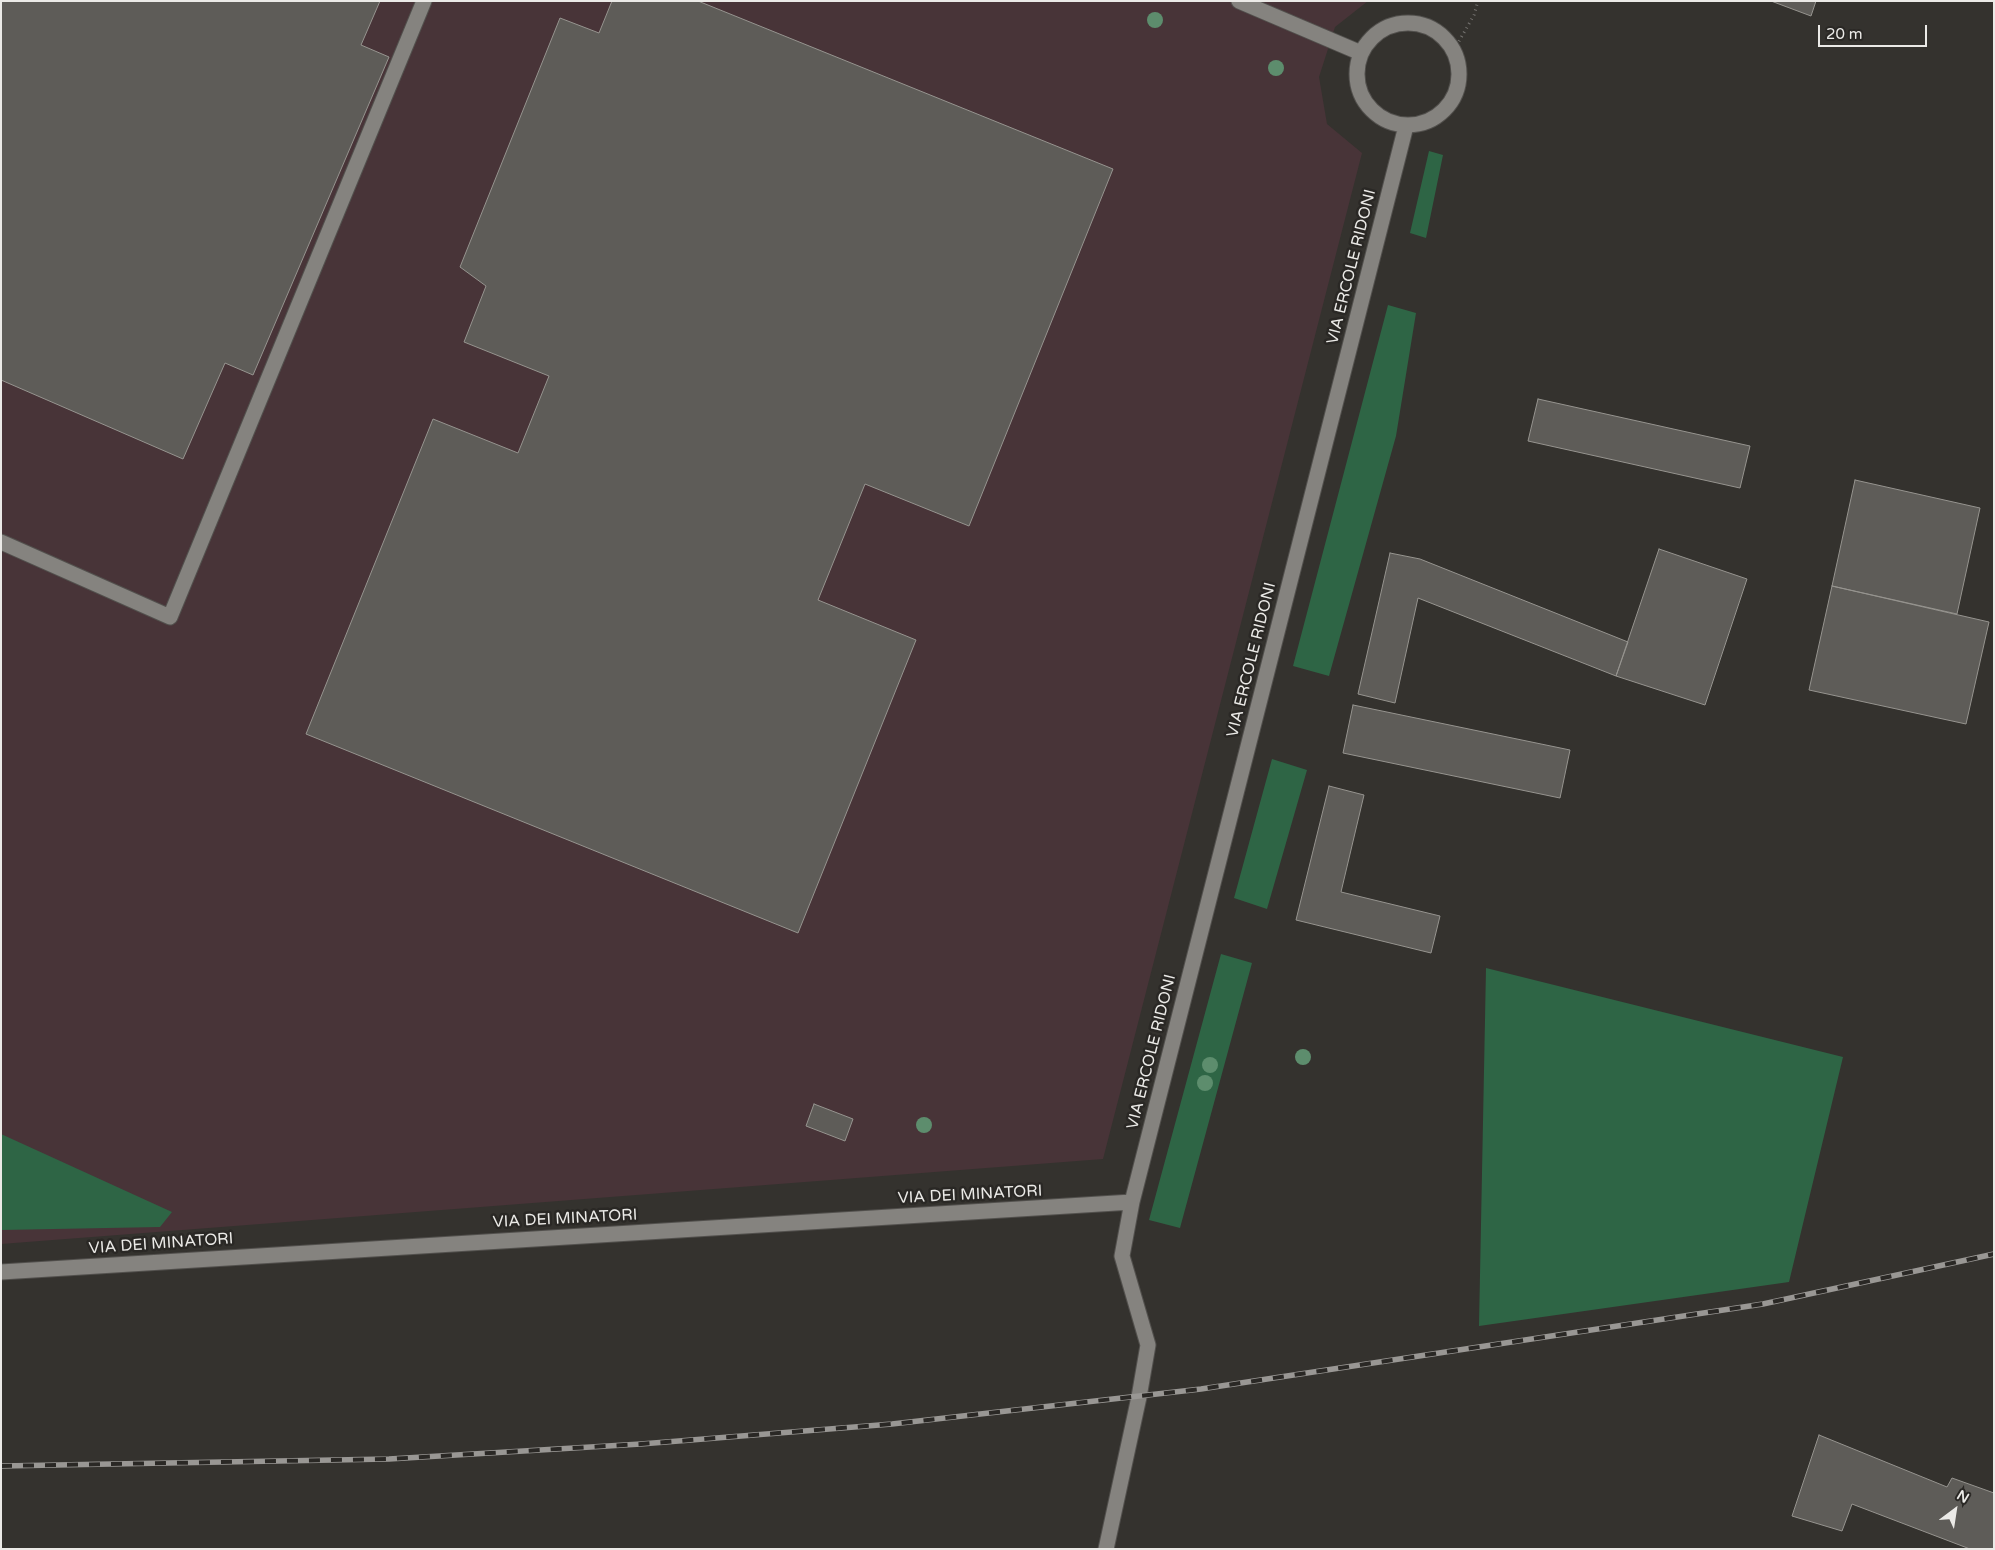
<!DOCTYPE html>
<html>
<head>
<meta charset="utf-8">
<style>
  body { margin:0 }
  #map { position:relative; width:1995px; height:1550px; overflow:hidden; background:#34322e; font-family:"Varela Round",sans-serif }
  canvas { display:block }
  .frame { position:absolute; inset:0; border:2px solid #ebeae7; pointer-events:none }
  .north { position:absolute; left:1930px; top:1485px; width:50px; height:50px; -webkit-text-stroke:4px #2a2825; paint-order:stroke; rotate:31deg; font-size:14px; font-weight:700; line-height:20px; text-align:center; color:#ebeae7 }
  .north::after { content:''; display:block; margin:auto; width:18px; height:22px; background:#ebeae7; clip-path:polygon(50% 0,100% 100%,50% 72%,0 100%) }
  .scale { position:absolute; left:1818px; top:25px; width:109px; height:22px; box-sizing:border-box; border:2px solid #ebeae7; border-top:0; padding-left:6px; font-size:15px; line-height:18px; white-space:nowrap; color:#ebeae7; -webkit-text-stroke:4px #2a2825; paint-order:stroke }
</style>
</head>
<body>
<div id="map">
<canvas width="1995" height="1550"></canvas>
<div class="frame"></div>
<div class="north">N</div>
<div class="scale">20 m</div>
</div>
<script>
const c = document.querySelector('canvas').getContext('2d');
c.lineJoin = 'round';
function fillPath(path, color) { c.fillStyle = color; c.fill(path, 'evenodd'); }
const shape = rows => new Path2D(rows.map(r => 'M' + r).join(''));
function strokePath(path, color, width, dash) { c.strokeStyle = color; c.lineWidth = width; c.lineCap = dash ? 'butt' : 'round'; c.setLineDash(dash || []); c.stroke(path); }
function write(font, color, halo, rows, align = 'center') {
  c.font = font + ' "Varela Round",sans-serif'; c.lineWidth = 5; c.setLineDash([]); c.textBaseline = 'middle'; c.strokeStyle = halo; c.fillStyle = color; for (const [text, x, y, turn = 0] of rows) {
    c.save(); c.translate(x, y); c.rotate((+turn || 0) * Math.PI / 180); c.textAlign = isNaN(turn) ? turn : align; if (halo) c.strokeText(text, 0, 0); c.fillText(text, 0, 0); c.restore();
  }
}
const industrial = shape([
  [1,1,1368,1,1335,27,1319,77,1327,124,1362,153,1103,1159,1,1244]
]);
const green = shape([
  [1429,151,1443,155,1426,238,1410,233],
  [1388,305,1416,313,1396,436,1329,676,1293,666],
  [1272,759,1307,770,1267,909,1234,898],
  [1221,954,1252,963,1180,1228,1149,1220],
  [1486,968,1843,1057,1789,1282,1479,1326],
  [1,1134,172,1212,160,1227,1,1230]
]);
const building = shape([
  [1,1,380,1,361,45,389,57,253,375,225,363,183,459,1,380,1,1],
  [612,1,698,1,1113,169,969,526,865,484,818,600,916,640,798,933,306,734,433,419,518,453,549,376,464,342,486,286,460,267,560,18,599,33,612,1],
  [1771,1,1816,1,1811,16,1771,1],
  [1538,399,1750,446,1740,488,1528,441,1538,399],
  [1855,480,1980,508,1957,614,1832,586,1855,480],
  [1659,549,1747,579,1705,705,1616,676,1659,549],
  [1390,553,1420,559,1628,642,1616,676,1418,598,1395,703,1358,694,1390,553],
  [1832,586,1989,622,1966,724,1809,690,1832,586],
  [1353,705,1570,750,1560,798,1343,753,1353,705],
  [1329,786,1364,795,1341,892,1440,916,1431,953,1296,920,1329,786],
  [814,1104,853,1119,845,1141,806,1126,814,1104],
  [1819,1435,1947,1487,1952,1478,1994,1493,1994,1549,1970,1549,1852,1504,1842,1531,1792,1516,1819,1435]
]);
const path = shape([
  [1454,50,1474,15,1478,1]
]);
const minor = shape([
  [1239,1,1361,53],
  '1357 74a51 51 0 1 1 102 0a51 51 0 1 1-102 0Z',
  [1,542,170,617,424,1],
  [1,1272,1132,1202],
  [1106,1549,1139,1397,1148,1345,1122,1256,1132,1202,1406,126]
]);
const rail = shape([
  [1,1466,389,1459,641,1444,892,1424,1201,1389,1763,1304,1994,1254]
]);
const trees = [
  [1155,20],
  [1276,68],
  [1303,1057],
  [1210,1065],
  [1205,1083],
  [924,1125]
];
const streetNames = [
  ["VIA ERCOLE RIDONI",1352,267,-76],
  ["VIA ERCOLE RIDONI",1252,660,-76],
  ["VIA ERCOLE RIDONI",1152,1052,-76],
  ["VIA DEI MINATORI",970,1195,-3],
  ["VIA DEI MINATORI",565,1219,-3],
  ["VIA DEI MINATORI",161,1244,-4]
];
fillPath(industrial, '#483438');
fillPath(green, '#2e6545');
fillPath(building, '#5e5c58');
strokePath(building, '#96948f', 1);
strokePath(minor, '#52504d', 17);
strokePath(path, '#74726f', 3, [1, 4]);
strokePath(minor, '#85837f', 15);
strokePath(rail, '#999794', 5.5);
strokePath(rail, '#2a2825', 4, [11]);
c.fillStyle = '#5d8d6d';
for (const [x, y] of trees) { c.beginPath(); c.arc(x, y, 8, 0, 2 * Math.PI); c.fill(); }
write('16px', '#ebeae7', '#2a2825', streetNames);
</script>
</body>
</html>
